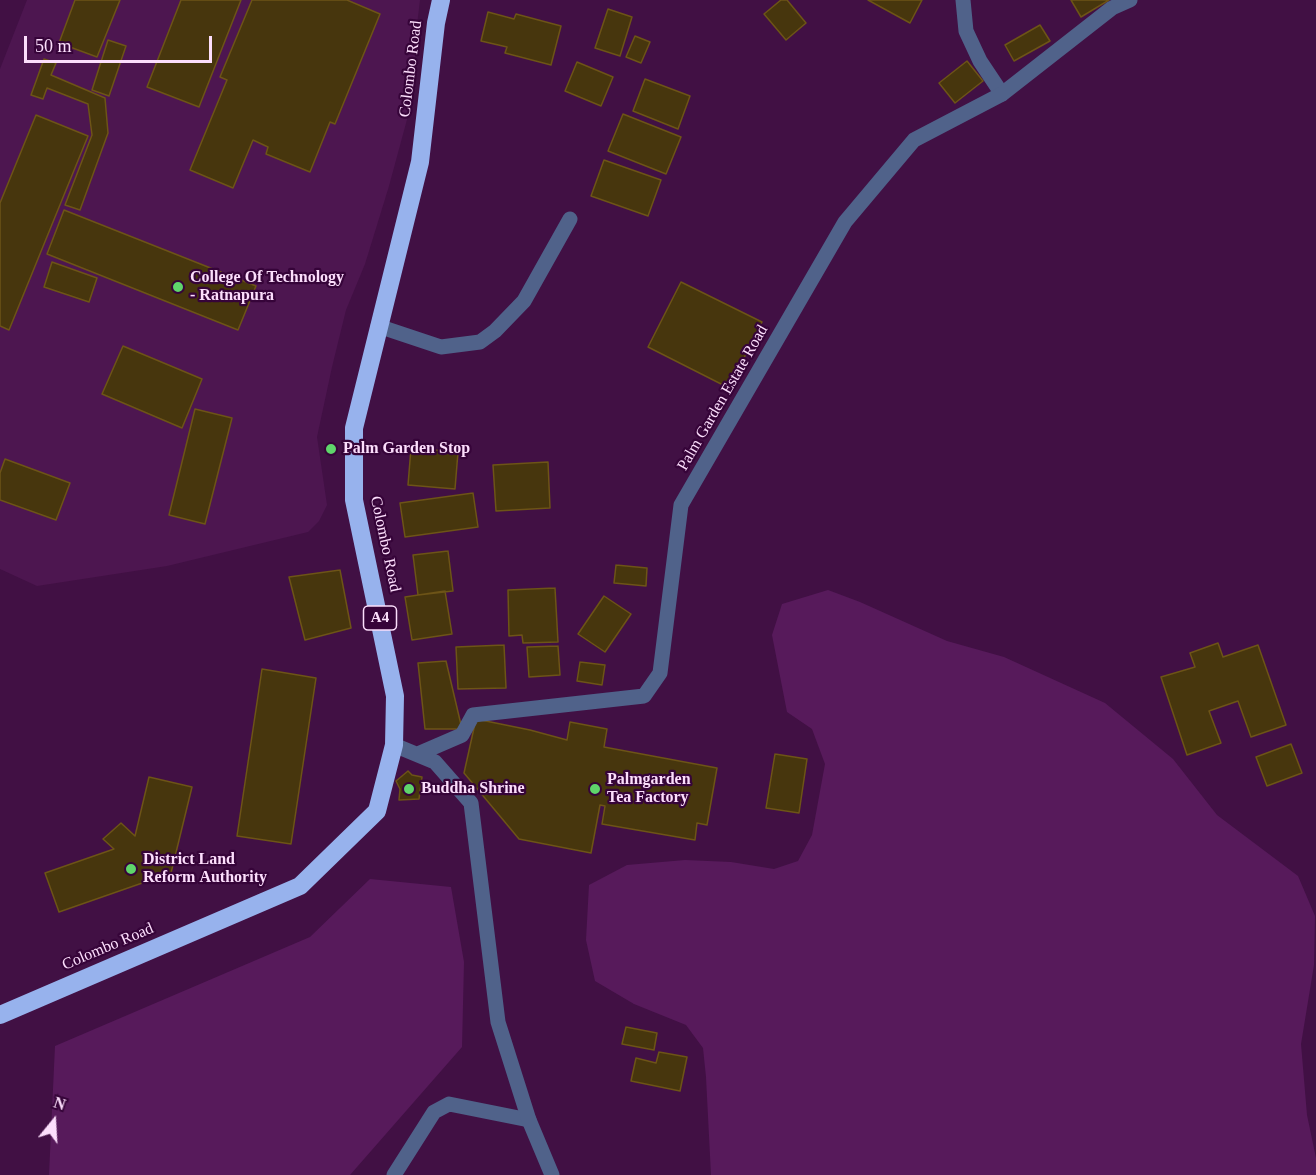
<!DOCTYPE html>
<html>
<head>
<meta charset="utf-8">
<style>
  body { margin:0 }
  #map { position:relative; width:1316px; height:1175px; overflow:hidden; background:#411044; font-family:Georgia,serif }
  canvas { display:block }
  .north { position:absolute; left:24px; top:1091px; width:60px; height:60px; -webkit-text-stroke:4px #360439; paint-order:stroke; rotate:18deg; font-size:16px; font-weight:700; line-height:24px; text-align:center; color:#fcdefc }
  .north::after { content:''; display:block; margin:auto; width:21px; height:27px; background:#fcdefc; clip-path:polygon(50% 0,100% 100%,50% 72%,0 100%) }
  .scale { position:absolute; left:24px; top:36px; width:188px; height:27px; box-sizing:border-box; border:3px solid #fcdefc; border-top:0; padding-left:8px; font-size:18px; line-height:21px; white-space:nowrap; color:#fcdefc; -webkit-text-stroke:4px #360439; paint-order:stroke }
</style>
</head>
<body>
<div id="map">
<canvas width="1316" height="1175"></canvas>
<div class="north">N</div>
<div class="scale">50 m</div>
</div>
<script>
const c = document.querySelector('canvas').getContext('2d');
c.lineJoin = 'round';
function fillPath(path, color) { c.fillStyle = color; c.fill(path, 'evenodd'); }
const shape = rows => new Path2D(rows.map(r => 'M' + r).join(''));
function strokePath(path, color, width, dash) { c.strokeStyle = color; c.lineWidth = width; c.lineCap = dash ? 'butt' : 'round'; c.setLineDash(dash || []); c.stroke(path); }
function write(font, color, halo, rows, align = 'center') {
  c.font = font + ' Georgia,serif'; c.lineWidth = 4.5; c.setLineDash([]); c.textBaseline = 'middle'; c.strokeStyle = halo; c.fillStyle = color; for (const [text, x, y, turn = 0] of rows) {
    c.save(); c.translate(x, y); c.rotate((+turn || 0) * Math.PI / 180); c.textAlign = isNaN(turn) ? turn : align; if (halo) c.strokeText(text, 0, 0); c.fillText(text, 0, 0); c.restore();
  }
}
const built = shape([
  [27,0,420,0,417,25,412,101,389,186,365,264,346,310,332,367,317,437,327,505,319,521,308,532,167,566,37,586,0,569,0,69]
]);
const green = shape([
  [828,590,860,602,947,641,1004,657,1105,703,1173,759,1217,815,1298,876,1315,916,1314,965,1301,1044,1307,1115,1316,1158,1316,1175,711,1175,706,1077,703,1048,686,1025,634,1004,595,981,586,940,589,885,627,865,685,860,731,862,774,869,798,861,812,835,825,764,812,729,787,712,772,635,782,604],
  [370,879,451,887,464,962,462,1047,350,1175,49,1175,55,1046,310,937]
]);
const building = shape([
  [75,0,120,0,97,57,59,43,75,0],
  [181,0,241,0,199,107,147,87,181,0],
  [252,0,347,0,380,14,335,124,330,122,310,172,266,154,268,147,253,140,233,188,190,170,227,80,220,77,252,0],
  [781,0,787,0,806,23,786,40,764,14,781,0],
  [868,0,922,0,910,23,868,0],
  [1071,0,1109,0,1081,17,1071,0],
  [608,9,632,17,620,56,595,48,608,9],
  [488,12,514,19,516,14,561,26,551,65,505,53,507,47,481,41,488,12],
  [1040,25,1050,41,1014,61,1005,45,1040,25],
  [635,36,650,42,641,63,626,57,635,36],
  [108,40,126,46,109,96,92,90,108,40],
  [44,59,56,63,51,75,105,98,108,133,80,210,65,205,92,135,88,104,47,88,43,99,31,95,44,59],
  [967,61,983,81,955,103,939,83,967,61],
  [577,62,613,77,601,106,565,91,577,62],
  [645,79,690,96,678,129,633,111,645,79],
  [623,114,681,137,666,174,608,151,623,114],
  [36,115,88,136,9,330,0,326,0,203,36,115],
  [604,160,661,180,648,216,591,196,604,160],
  [64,210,256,286,238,330,47,254,64,210],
  [52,262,97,278,89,302,44,287,52,262],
  [681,282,762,322,729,388,648,347,681,282],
  [123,346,202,379,182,428,102,394,123,346],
  [195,409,232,418,205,524,169,515,195,409],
  [411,448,458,452,455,489,408,485,411,448],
  [5,459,70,483,56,520,0,500,0,473,5,459],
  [548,462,550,508,496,511,493,465,548,462],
  [473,493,478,527,405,537,400,503,473,493],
  [448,551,453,591,418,595,413,555,448,551],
  [616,565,647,568,646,586,614,583,616,565],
  [340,570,351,628,305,640,289,577,340,570],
  [555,588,558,642,523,643,522,635,509,636,508,590,555,588],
  [445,591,452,634,412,640,405,597,445,591],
  [604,596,631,614,605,652,578,634,604,596],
  [1218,643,1223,657,1258,645,1286,725,1251,737,1238,701,1209,711,1221,743,1187,755,1161,677,1195,667,1190,653,1218,643],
  [504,645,506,688,458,689,456,647,504,645],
  [558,646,560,675,529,677,527,647,558,646],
  [446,661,462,729,425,729,418,663,446,661],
  [580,662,605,665,602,685,577,681,580,662],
  [262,669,316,678,291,844,237,836,262,669],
  [476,719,530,730,567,740,570,722,607,729,604,747,717,768,707,825,697,823,695,840,602,824,605,806,600,805,591,853,519,839,464,773,476,719],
  [1291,744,1302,773,1267,786,1256,757,1291,744],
  [775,754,807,759,799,813,766,808,775,754],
  [408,771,412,775,422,777,419,799,399,800,400,789,396,781,408,771],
  [149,777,192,787,171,873,59,912,45,873,114,849,103,839,121,823,135,836,149,777],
  [626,1027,657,1033,654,1050,622,1044,626,1027],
  [659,1052,687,1057,680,1091,631,1081,636,1058,656,1063,659,1052]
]);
const lane = shape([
  [963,0,966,31,980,61,1002,94],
  [394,1175,434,1112,449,1104,529,1120]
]);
const street = shape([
  [378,326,441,347,480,342,495,331,524,301,570,219],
  [394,745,435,762,471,803,498,1022,529,1120,552,1175],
  [418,754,462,735,473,715,644,696,660,673,681,505,845,222,914,140,1002,94,1112,8,1130,0]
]);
const highway = shape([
  [0,1015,300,886,377,811,394,745,395,696,354,500,354,428,420,162,436,23,441,0]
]);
const markers = [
  [178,287,6,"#5fd56b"],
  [331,449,6,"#5fd56b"],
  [409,789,6,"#5fd56b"],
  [595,789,6,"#5fd56b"],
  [131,869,6,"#5fd56b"]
];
const shields = [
  [380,618,33]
];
const shieldNames = [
  ["A4",380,618]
];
const streetNames = [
  ["Colombo Road",411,69,-83],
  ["Palm Garden Estate Road",723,398,-60],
  ["Colombo Road",385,544,78],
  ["Colombo Road",108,947,-23]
];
const poiNames = [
  ["College Of Technology",190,278],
  ["- Ratnapura",190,296],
  ["Palm Garden Stop",343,449],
  ["Palmgarden",607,780],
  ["Tea Factory",607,798],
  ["Buddha Shrine",421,789],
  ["District Land",143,860],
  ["Reform Authority",143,878]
];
fillPath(built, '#4d1650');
fillPath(green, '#571a5b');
fillPath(building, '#47360d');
strokePath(building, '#6d5417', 1.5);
strokePath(lane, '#50628a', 15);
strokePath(street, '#50628a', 15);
strokePath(highway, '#97b2ed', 18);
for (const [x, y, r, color] of markers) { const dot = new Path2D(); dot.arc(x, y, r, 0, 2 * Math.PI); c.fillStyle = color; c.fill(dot); strokePath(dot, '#360439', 2); }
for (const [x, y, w] of shields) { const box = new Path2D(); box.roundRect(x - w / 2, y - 12, w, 24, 4.5); c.fillStyle = '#360439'; c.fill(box); strokePath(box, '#fcdefc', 1.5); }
write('bold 15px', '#fcdefc', null, shieldNames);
write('16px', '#fcdefc', '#360439', streetNames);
write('bold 16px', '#fcdefc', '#360439', poiNames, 'left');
</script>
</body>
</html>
